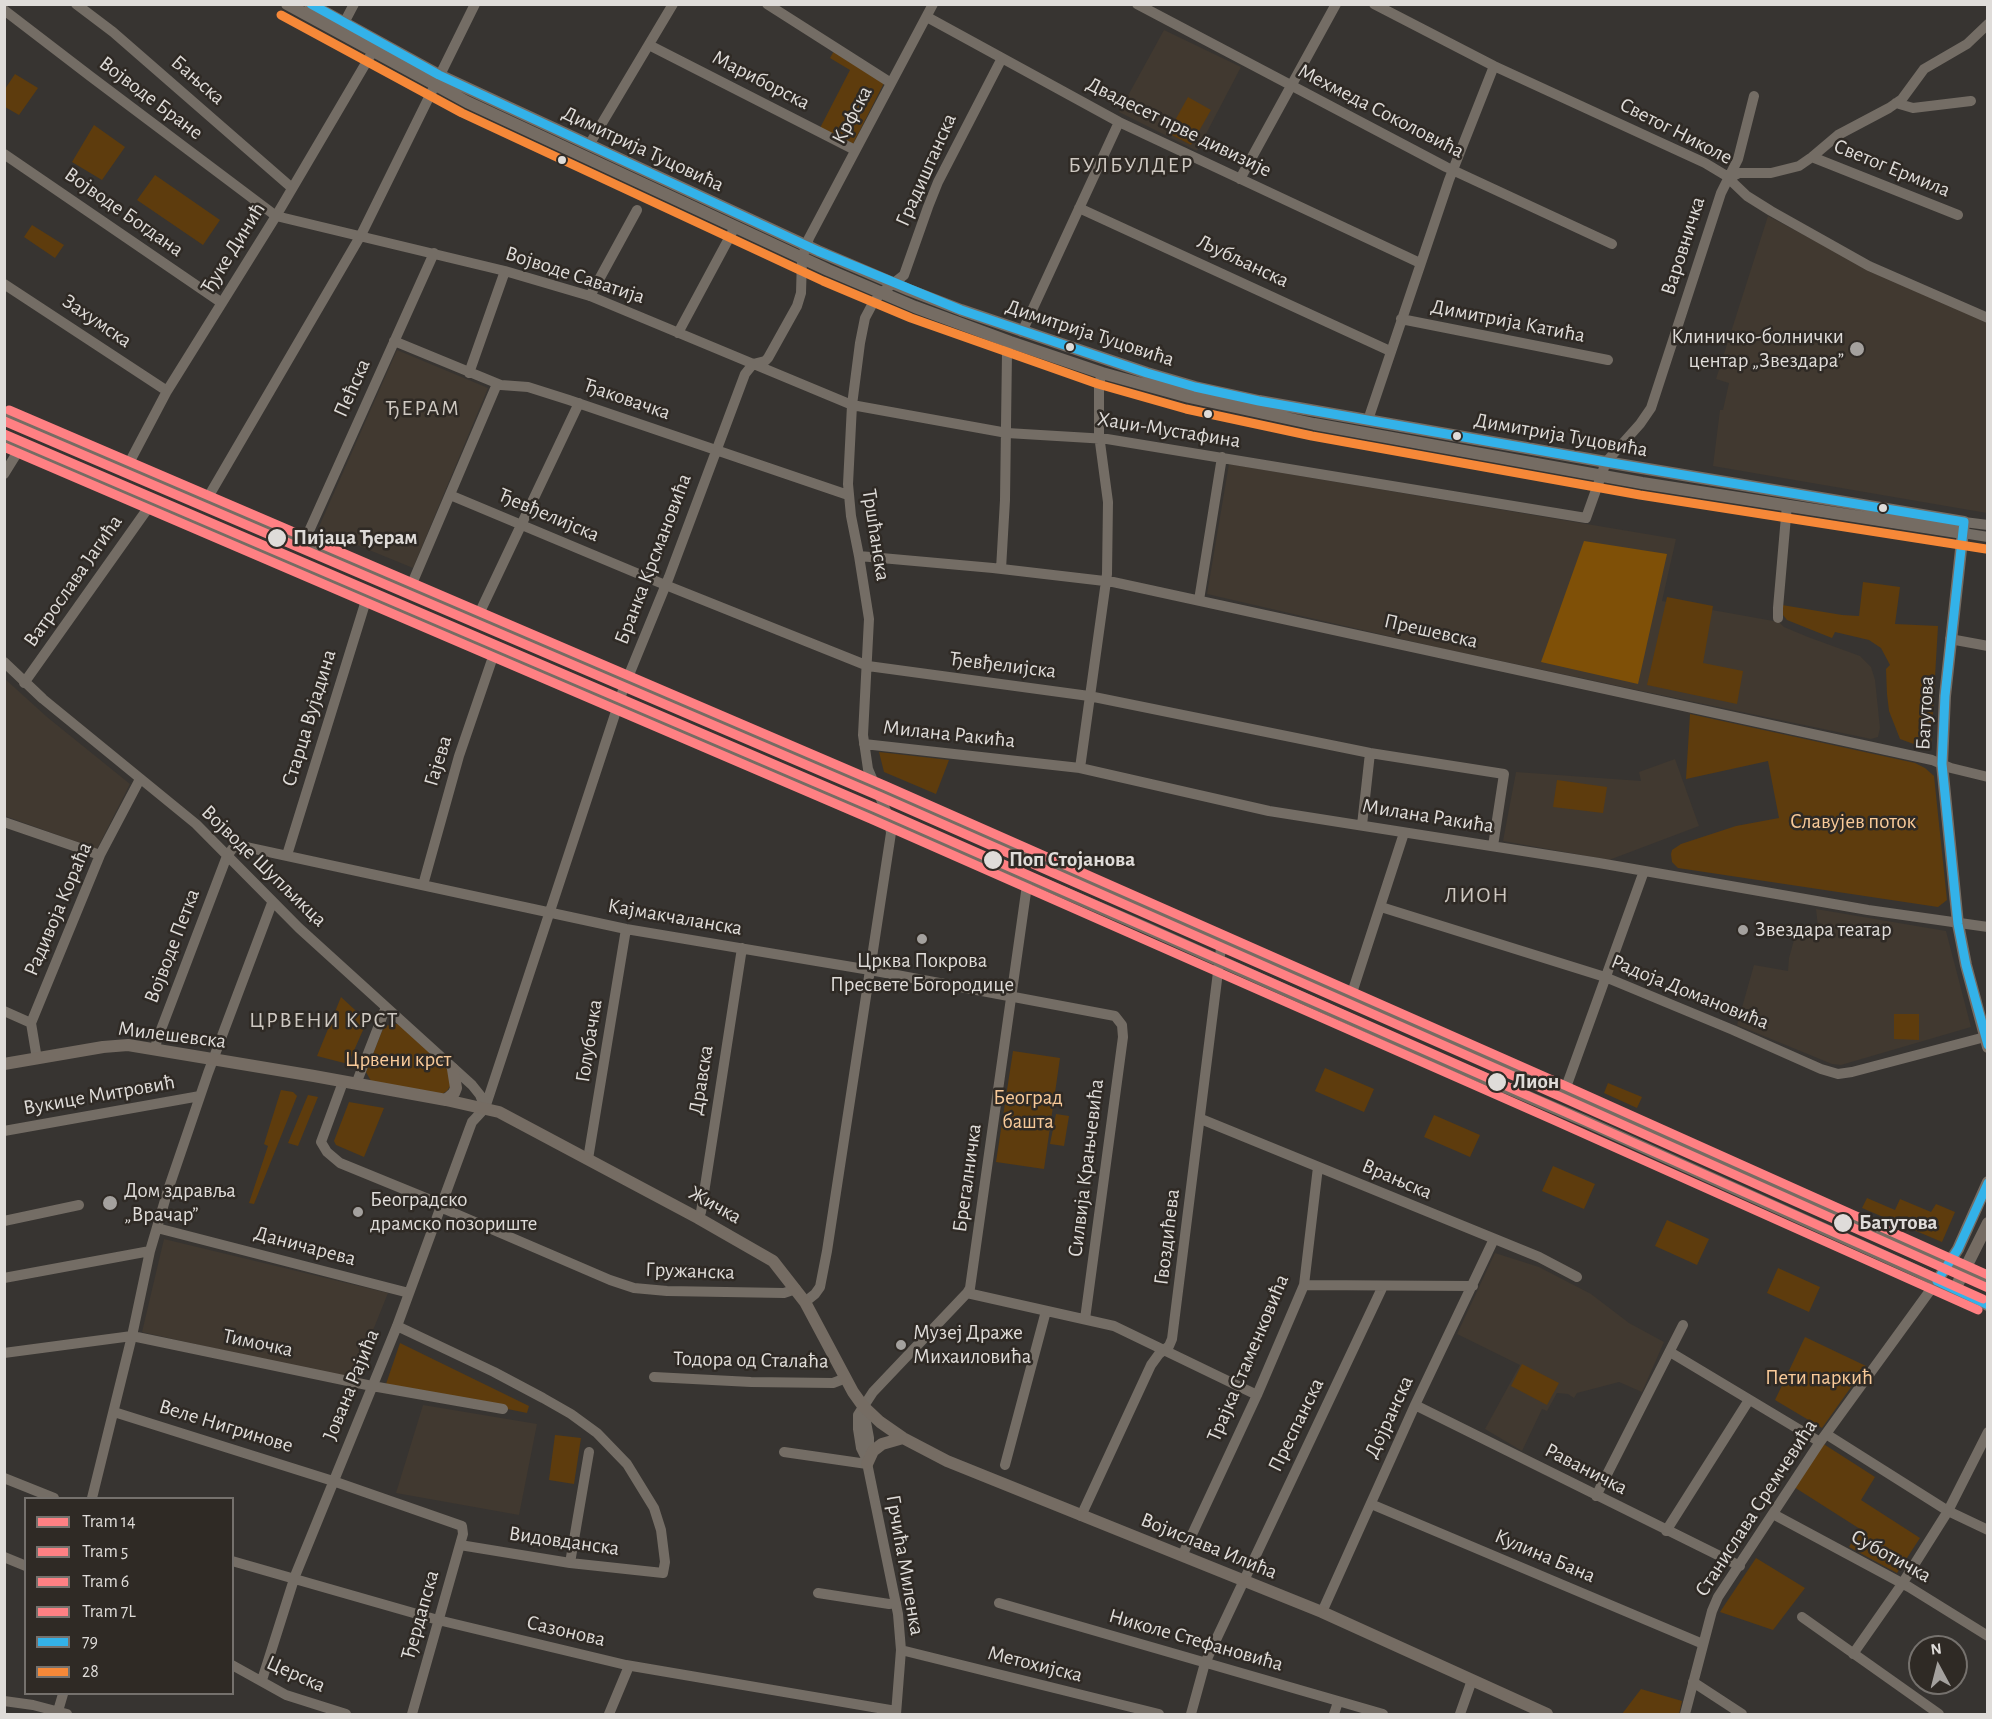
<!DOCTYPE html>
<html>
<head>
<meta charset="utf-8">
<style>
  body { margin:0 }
  #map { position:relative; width:1992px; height:1719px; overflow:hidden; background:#373431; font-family:"Alegreya Sans",sans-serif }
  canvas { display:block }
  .frame { position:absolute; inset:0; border:6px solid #dfdcd9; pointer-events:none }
  .legend { position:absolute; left:24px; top:1497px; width:210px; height:198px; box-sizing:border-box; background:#2f2a25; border:2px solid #75716d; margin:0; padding:8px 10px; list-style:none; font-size:18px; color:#dfdcd9 }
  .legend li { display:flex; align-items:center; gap:12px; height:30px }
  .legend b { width:30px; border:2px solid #75716d }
  .north { position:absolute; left:1908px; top:1635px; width:60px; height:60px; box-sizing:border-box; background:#2f2a25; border:2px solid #75716d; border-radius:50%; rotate:353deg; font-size:16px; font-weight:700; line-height:24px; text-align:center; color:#dfdcd9 }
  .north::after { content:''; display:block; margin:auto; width:21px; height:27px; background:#a4a19e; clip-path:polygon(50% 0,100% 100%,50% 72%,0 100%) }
</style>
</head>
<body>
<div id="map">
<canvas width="1992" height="1719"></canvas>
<div class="frame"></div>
<ul class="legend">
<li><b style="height:8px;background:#ff8083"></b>Tram 14</li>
<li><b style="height:8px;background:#ff8083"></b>Tram 5</li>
<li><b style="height:8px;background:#ff8083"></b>Tram 6</li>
<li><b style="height:8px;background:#ff8083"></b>Tram 7L</li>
<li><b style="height:8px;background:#33b2e9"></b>79</li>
<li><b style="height:8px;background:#f68838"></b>28</li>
</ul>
<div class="north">N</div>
</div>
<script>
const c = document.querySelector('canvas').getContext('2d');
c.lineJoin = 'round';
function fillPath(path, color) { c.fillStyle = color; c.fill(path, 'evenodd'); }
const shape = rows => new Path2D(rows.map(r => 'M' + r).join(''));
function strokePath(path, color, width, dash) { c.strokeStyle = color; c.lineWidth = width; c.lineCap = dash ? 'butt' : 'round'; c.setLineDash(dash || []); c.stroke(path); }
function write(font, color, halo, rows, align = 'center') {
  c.font = font + ' "Alegreya Sans",sans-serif'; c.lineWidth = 5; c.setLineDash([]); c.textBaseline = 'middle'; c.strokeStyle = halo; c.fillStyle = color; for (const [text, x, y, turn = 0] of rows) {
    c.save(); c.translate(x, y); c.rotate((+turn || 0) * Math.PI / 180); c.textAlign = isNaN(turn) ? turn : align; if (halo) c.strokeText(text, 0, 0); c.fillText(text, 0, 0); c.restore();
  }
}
const built = shape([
  [1164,30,1241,67,1197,151,1119,112],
  [1768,216,1872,271,1987,318,1987,513,1713,466,1720,410,1723,410,1729,383,1716,379],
  [397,350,488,388,413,568,318,529],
  [1229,464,1676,539,1662,601,1779,622,1784,627,1808,637,1860,656,1871,667,1875,680,1880,728,1878,737,1871,739,1642,691,1440,648,1207,594],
  [4,678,47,717,130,784,97,849,5,816],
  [1675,759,1699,826,1609,860,1503,841,1516,772,1641,781,1639,772],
  [1816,909,1946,931,1971,1027,1841,1065,1832,1064,1737,1025,1754,965,1788,971,1789,958,1794,940,1819,936],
  [164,1239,388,1293,353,1380,142,1332],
  [1495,1253,1539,1267,1591,1294,1629,1323,1664,1342,1642,1392,1619,1382,1577,1393,1574,1398,1568,1394,1557,1393,1547,1411,1542,1409,1522,1451,1485,1429,1520,1365,1457,1334],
  [423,1405,537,1424,519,1515,396,1493]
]);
const green = shape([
  [835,49,884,83,853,144,820,128,850,70,830,58],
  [15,74,38,88,19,115,5,107,5,89],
  [1188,97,1211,110,1191,145,1168,133],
  [94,125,125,147,102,180,72,162],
  [155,175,220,220,203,245,137,200],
  [32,225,64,245,55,258,24,237],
  [1863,582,1900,587,1895,624,1938,626,1931,745,1922,747,1900,739,1889,711,1887,694,1886,669,1890,665,1881,648,1869,640,1835,632,1832,638,1787,620,1783,615,1782,605,1842,615,1859,616],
  [1667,597,1713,606,1703,663,1743,671,1737,704,1647,685],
  [1690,714,1915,763,1925,768,1934,776,1947,900,1938,907,1678,868,1672,862,1671,854,1672,850,1681,844,1736,826,1779,818,1768,761,1686,779],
  [879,752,949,760,936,794,884,772],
  [1557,780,1607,787,1603,813,1553,807],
  [341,997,367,1021,348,1064,317,1056],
  [1894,1014,1919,1014,1919,1040,1894,1039],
  [392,1024,399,1024,449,1070,450,1086,447,1091,442,1094,371,1081,366,1072,382,1031,386,1026],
  [1013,1051,1060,1058,1044,1169,996,1162],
  [1325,1068,1374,1089,1364,1112,1315,1091],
  [1608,1083,1642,1097,1637,1108,1604,1093],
  [281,1090,293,1092,297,1096,254,1204,249,1203,268,1146,264,1144],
  [308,1095,318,1097,298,1146,288,1143],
  [349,1102,384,1108,364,1157,336,1145,334,1141],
  [1056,1114,1069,1116,1064,1146,1050,1144],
  [1434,1115,1480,1135,1470,1157,1424,1137],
  [1553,1166,1595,1184,1584,1209,1542,1191],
  [1867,1198,1895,1210,1900,1199,1931,1212,1936,1204,1955,1212,1942,1242,1862,1208],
  [1667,1220,1709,1239,1697,1265,1655,1246],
  [1778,1268,1820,1287,1809,1312,1767,1293],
  [1805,1337,1866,1366,1822,1428,1775,1400],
  [400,1343,529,1406,527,1413,386,1384],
  [1522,1364,1559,1383,1547,1405,1511,1386],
  [555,1435,581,1438,574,1484,549,1480],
  [1822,1443,1875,1477,1861,1500,1920,1538,1897,1573,1849,1547,1860,1529,1794,1487],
  [1756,1558,1805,1588,1773,1630,1720,1612],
  [1641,1689,1682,1701,1679,1714,1622,1714]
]);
const forest = shape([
  [1584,541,1667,554,1638,684,1541,662]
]);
const minor = shape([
  [76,4,113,32,292,188],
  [767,4,891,83],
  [1137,4,1446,167,1612,244],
  [1374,4,1494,66,1705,163,1725,175,1747,196,1771,211,1869,266,1988,318],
  [4,10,90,76,276,216,505,271,590,296,852,405,1007,433,1107,439,1586,518,1606,462,1640,424,1651,408,1721,193,1738,159,1754,96],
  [927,17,1119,122,1420,263],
  [344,23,354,4],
  [649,45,855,150],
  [1896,103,1913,108,1971,101],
  [589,145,673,4],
  [4,154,222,303],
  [1812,157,1958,215],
  [1729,178,1739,173,1771,173,1799,166,1812,157,1838,135,1889,108,1902,99,1924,69,1967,44,1988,24],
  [1240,179,1336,4],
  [1079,208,1390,351],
  [4,284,167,391],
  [590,296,637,210],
  [1401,319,1608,360],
  [1022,332,1119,122],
  [678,333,735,227],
  [394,341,501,385,528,387,569,400,848,495],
  [469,373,505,271],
  [1368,420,1449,180,1494,66],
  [128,465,167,391,276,216,373,51],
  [4,474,22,445],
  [450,495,658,582,868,666,1089,696,1370,753,1504,774,1493,846],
  [207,499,361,235,475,4],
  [1964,522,1988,525],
  [1963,533,1988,537],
  [305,540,434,253],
  [859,556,993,568,1113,582,1932,760,1951,768,1988,777],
  [1001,569,1005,500,1007,352,1010,342],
  [411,586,497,384],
  [1199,600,1222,457],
  [478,616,579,403],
  [1778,618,1778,608,1787,505],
  [1950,639,1988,646],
  [4,662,43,699,196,824,299,928,472,1085,480,1095,485,1108],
  [24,683,146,511,152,501],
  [864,744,1080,768,1269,811,1599,863,1868,910,1988,927],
  [1080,768,1107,574,1108,502,1099,435,1099,384,1102,373],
  [4,822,100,855],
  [1362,825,1370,753],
  [287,855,368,594],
  [423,885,459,756,496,648],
  [1381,907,1605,977,1733,1030,1821,1069,1838,1074,1852,1072,1985,1037],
  [1351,996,1404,833],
  [4,1011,31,1023],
  [155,1049,157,1040,227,856,233,848,241,846,626,929,870,970,1115,1016,1122,1025,1123,1037,1085,1319],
  [37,1059,31,1023,100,855,140,779],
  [343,1082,321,1142,327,1152,340,1163,433,1201,447,1210,610,1280,634,1288,667,1291,784,1293,796,1289],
  [356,1084,386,1007],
  [1565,1090,1644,871],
  [1201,1119,1539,1257,1577,1277],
  [4,1131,200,1096],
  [588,1159,626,929],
  [698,1218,701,1212,742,948],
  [4,1221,79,1205],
  [157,1228,409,1293],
  [4,1278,150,1251],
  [1304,1285,1473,1286],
  [967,1293,1114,1326,1257,1395],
  [805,1302,815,1294,820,1287,827,1251,891,833,889,818,868,769,863,735,869,619,859,556,851,516,848,484,852,405,860,343,865,318,873,303,881,293,904,275,928,207,938,182,1002,58],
  [397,1326,494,1372,543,1398,571,1414,597,1433,627,1464,654,1508,661,1530,665,1562,663,1573,570,1563,460,1545],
  [1670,1352,1820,1442],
  [4,1353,132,1336,372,1386,503,1409],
  [654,1377,751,1382,833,1383,846,1378],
  [1415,1405,1740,1566],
  [863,1406,869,1438,869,1452,866,1458],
  [114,1412,333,1481,462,1526,463,1534,412,1714],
  [1826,1434,1948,1511,1988,1530],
  [784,1452,867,1464],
  [1005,1465,1046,1311],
  [4,1478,54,1498],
  [1596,1496,1683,1325],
  [92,1498,132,1336,150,1251,168,1190,208,1073,272,903],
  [1371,1504,1703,1644],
  [1773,1514,1909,1587,1988,1636],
  [1081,1516,1151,1365,1159,1354,1169,1346,1172,1339,1222,940],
  [1666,1531,1749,1400],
  [1182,1556,1257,1395,1304,1285,1318,1167],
  [4,1557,26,1566],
  [232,1561,438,1620,626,1665,896,1711],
  [570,1563,589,1452],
  [818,1593,889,1604,896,1603],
  [999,1603,1383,1714],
  [1322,1612,1415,1405,1494,1239],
  [1802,1617,1939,1714],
  [901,1650,1159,1714],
  [1853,1654,1902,1584,1948,1511,1988,1432],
  [232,1665,286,1695,346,1714],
  [262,1680,295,1576,397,1326,469,1130,472,1122,485,1108,624,687,669,577,745,374,753,364,765,361,768,358,797,306,801,293,802,258,809,238,933,4],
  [1693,1682,1742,1714],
  [4,1701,33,1705,67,1714],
  [58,1711,63,1694],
  [609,1714,629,1666],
  [896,1714,901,1650,898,1614,866,1458,861,1448,858,1429,858,1415,873,1392,967,1293,970,1288,1028,878],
  [1191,1714,1205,1663,1383,1286],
  [1334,1714,1338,1702],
  [1460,1714,1472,1680],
  [1685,1714,1712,1611,1718,1597,1820,1442,1937,1281]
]);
const major = shape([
  [287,4,467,102,828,270,915,307,1010,342,1102,373,1189,397,1314,424,1642,483,1963,533],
  [310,4,439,75,818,251,909,290,961,310,1147,373,1195,387,1259,401,1606,462,1964,522,1945,696,1942,764,1958,924,1966,965,1988,1047],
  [4,413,305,540,532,640,847,774,1988,1278],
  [4,437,1144,927,1439,1059,1587,1122,1919,1272,1988,1305],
  [4,1064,103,1047,128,1045,314,1076,446,1100,499,1112,698,1218,773,1261,805,1302,853,1392,863,1406,880,1422,903,1438,947,1461,1322,1612,1547,1714],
  [446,1100,454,1093,456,1088,453,1069],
  [1937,1281,1958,1249,1988,1182],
  [1955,1289,1988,1223],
  [867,1464,873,1451,882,1444,903,1438]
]);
const bus1 = shape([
  [311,4,439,75,818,251,961,310,1147,373,1195,387,1259,401,1606,462,1964,522,1945,696,1942,764,1958,924,1966,965,1988,1045],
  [1988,1183,1958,1249,1937,1281,1988,1305]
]);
const bus2 = shape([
  [281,15,462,113,823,281,911,318,1098,384,1186,409,1312,436,1640,495,1986,549]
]);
const tram1 = shape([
  [4,421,881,797,1561,1097,1988,1288]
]);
const tram2 = shape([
  [4,434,876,808,1556,1108,1983,1299]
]);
const tram3 = shape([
  [9,410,886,786,1566,1086,1988,1275]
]);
const tram4 = shape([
  [4,447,871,819,1551,1119,1978,1310]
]);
const markers = [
  [562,160,5,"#dfdcd9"],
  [1070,347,5,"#dfdcd9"],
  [1857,349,8,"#a4a19e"],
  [1208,414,5,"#dfdcd9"],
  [1457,436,5,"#dfdcd9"],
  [1883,508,5,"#dfdcd9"],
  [277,538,10,"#dfdcd9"],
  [993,860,10,"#dfdcd9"],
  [1743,930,6,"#a4a19e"],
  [922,939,6,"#a4a19e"],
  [1497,1082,10,"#dfdcd9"],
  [110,1203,8,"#a4a19e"],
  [358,1212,6,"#a4a19e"],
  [1843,1223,10,"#dfdcd9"],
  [901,1345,6,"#a4a19e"]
];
const streetNames = [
  ["Бањска",198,80,41],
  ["Мариборска",761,80,27],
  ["Војводе Бране",151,98,37],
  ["Мехмеда Соколовића",1381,111,27],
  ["Крфска",852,115,-62],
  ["Двадесет прве дивизије",1179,127,26],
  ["Светог Николе",1676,131,27],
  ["Димитрија Туцовића",643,149,25],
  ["Светог Ермила",1892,168,22],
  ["Градиштанска",926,170,-66],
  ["Војводе Богдана",124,212,35],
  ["Варовничка",1683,246,-72],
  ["Ђуке Динић",233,248,-58],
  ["Љубљанска",1243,261,25],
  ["Војводе Саватија",575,275,18],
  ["Захумска",97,321,34],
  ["Димитрија Катића",1508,321,11],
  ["Димитрија Туцовића",1090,333,18],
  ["Пећска",352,388,-66],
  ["Ђаковачка",627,399,19],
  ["Хаџи-Мустафина",1169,430,9],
  ["Димитрија Туцовића",1561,435,10],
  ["Ђевђелијска",549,515,23],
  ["Тршћанска",876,535,81],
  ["Бранка Крсмановића",653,559,-69],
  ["Ватрослава Јагића",73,581,-55],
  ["Прешевска",1431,631,13],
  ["Ђевђелијска",1003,665,7],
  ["Батутова",1925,713,-87],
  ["Старца Вујадина",309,718,-73],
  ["Милана Ракића",949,734,6],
  ["Гајева",438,761,-73],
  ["Милана Ракића",1428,816,9],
  ["Војводе Шупљикца",264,866,44],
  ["Радивоја Кораћа",58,909,-67],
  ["Кајмакчаланска",675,917,10],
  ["Војводе Петка",172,946,-69],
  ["Радоја Домановића",1690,992,22],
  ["Милешевска",172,1035,7],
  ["Голубачка",589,1041,-81],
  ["Дравска",701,1080,-81],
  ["Вукице Митровић",99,1095,-10],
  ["Силвија Крањчевића",1086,1168,-83],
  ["Брегалничка",967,1178,-82],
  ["Врањска",1397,1179,23],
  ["Жичка",715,1205,29],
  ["Гвоздићева",1167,1237,-83],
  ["Даничарева",305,1246,15],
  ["Гружанска",690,1271,2],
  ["Тимочка",258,1343,12],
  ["Трајка Стаменковића",1248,1358,-67],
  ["Тодора од Сталаћа",751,1360,1],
  ["Јована Рајића",351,1385,-68],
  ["Дојранска",1389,1417,-65],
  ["Преспанска",1296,1425,-64],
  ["Веле Нигринове",226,1426,17],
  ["Раваничка",1586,1469,27],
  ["Станислава Сремчевића",1756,1508,-57],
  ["Видовданска",564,1541,8],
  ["Војислава Илића",1209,1546,22],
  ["Кулина Бана",1545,1556,23],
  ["Суботичка",1891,1556,29],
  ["Грчића Миленка",905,1565,80],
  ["Ђердапска",420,1615,-74],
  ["Сазонова",566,1631,13],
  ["Николе Стефановића",1196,1640,16],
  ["Метохијска",1035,1664,14],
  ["Церска",296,1674,24]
];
const poiNames = [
  ["Клиничко-болнички",1844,337,"right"],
  ["центар „Звездара”",1844,361,"right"],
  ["Звездара театар",1755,930],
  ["Црква Покрова",922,961,"center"],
  ["Пресвете Богородице",922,985,"center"],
  ["Дом здравља",124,1191],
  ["„Врачар”",124,1215],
  ["Београдско",370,1200],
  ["драмско позориште",370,1224],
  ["Музеј Драже",913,1333],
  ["Михаиловића",913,1357]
];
const stopNames = [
  ["Пијаца Ђерам",293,538],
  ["Поп Стојанова",1009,860],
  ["Лион",1513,1082],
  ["Батутова",1859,1223]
];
const parkNames = [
  ["Славујев поток",1853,822],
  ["Црвени крст",398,1060],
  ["Београд",1028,1098],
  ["башта",1028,1122],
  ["Пети паркић",1819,1378]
];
const neighbourhoodNames = [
  ["БУЛБУЛДЕР",1131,165],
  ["ЂЕРАМ",423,408],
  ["ЛИОН",1477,895],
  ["ЦРВЕНИ КРСТ",324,1020]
];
fillPath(built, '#413930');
fillPath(green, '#5e3c0d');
fillPath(forest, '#7f5007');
strokePath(minor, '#746d65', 10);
strokePath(major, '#756c63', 12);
strokePath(bus1, '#33b2e9', 9);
strokePath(bus2, '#f68838', 9);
strokePath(tram1, '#ff8083', 9);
strokePath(tram2, '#ff8083', 9);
strokePath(tram3, '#ff8083', 9);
strokePath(tram4, '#ff8083', 9);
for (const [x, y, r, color] of markers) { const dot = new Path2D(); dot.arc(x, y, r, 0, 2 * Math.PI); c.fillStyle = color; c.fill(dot); strokePath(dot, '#2f2a25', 2); }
write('21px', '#dfdcd9', '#2f2a25', streetNames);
write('21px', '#dfdcd9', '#2f2a25', poiNames, 'left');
write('bold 21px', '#dfdcd9', '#2f2a25', stopNames, 'left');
write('21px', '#f9ca99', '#2f2a25', parkNames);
c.letterSpacing = '1.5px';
write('22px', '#cec8c1', '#2f2a25', neighbourhoodNames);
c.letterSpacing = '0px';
</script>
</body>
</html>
